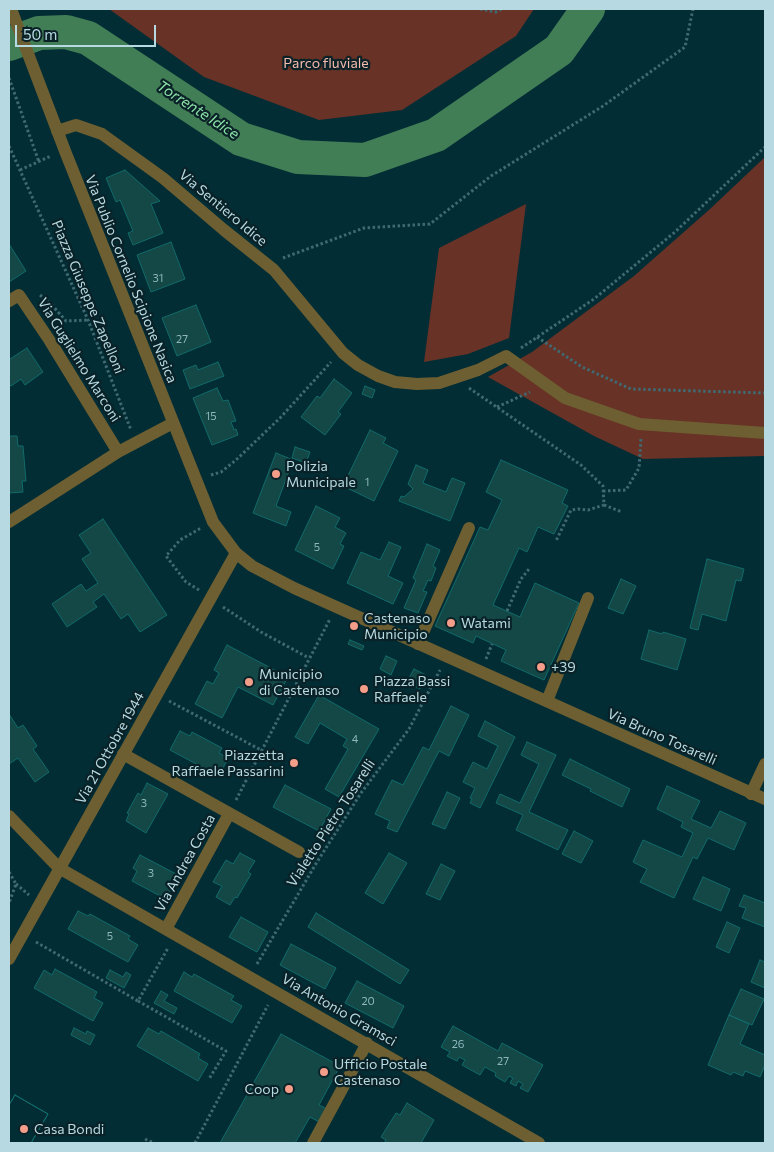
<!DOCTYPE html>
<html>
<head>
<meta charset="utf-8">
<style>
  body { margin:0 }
  #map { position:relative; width:774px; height:1152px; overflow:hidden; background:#022d35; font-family:Commissioner,sans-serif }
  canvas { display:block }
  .frame { position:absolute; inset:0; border:10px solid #b7dae2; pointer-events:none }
  .scale { position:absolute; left:15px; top:25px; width:141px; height:22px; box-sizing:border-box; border:2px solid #b7dae2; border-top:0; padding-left:6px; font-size:15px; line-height:18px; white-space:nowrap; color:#b7dae2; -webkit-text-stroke:4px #0a2227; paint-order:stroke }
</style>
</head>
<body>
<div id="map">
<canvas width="774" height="1152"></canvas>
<div class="frame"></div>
<div class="scale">50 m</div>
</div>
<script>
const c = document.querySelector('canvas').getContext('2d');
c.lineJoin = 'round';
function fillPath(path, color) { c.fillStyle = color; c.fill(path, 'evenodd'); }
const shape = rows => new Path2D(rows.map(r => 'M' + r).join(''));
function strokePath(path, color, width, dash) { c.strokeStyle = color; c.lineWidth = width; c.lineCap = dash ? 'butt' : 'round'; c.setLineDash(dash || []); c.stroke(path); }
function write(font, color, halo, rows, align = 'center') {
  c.font = font + ' Commissioner,sans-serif'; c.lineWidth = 4.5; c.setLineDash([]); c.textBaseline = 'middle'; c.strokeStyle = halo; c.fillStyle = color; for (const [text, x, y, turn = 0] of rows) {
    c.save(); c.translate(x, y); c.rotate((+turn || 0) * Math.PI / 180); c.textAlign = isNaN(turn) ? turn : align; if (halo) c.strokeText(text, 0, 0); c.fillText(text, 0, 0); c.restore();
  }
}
const green = shape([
  [109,9,534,9,516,36,402,110,319,120,204,77],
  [765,157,765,456,643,459,594,436,488,377,532,352,634,276,710,209],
  [526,204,509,338,468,354,424,362,439,248]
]);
const river = shape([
  [9,44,39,33,66,32,88,38,241,139,298,157,365,160,436,135,559,50,588,9]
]);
const building = shape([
  [125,170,160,201,151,204,163,233,133,245,128,233,133,231,120,200,116,202,106,178,125,170],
  [171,242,185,279,151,292,137,255,171,242],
  [9,244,26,271,9,282,9,244],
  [196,305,211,342,177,356,162,318,196,305],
  [27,348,43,372,25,385,21,379,11,386,9,384,9,358,10,359,27,348],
  [218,362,224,376,190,389,183,370,196,365,198,370,218,362],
  [334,379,352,393,338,412,341,414,325,435,301,417,317,396,320,398,334,379],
  [365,386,375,390,372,398,362,394,365,386],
  [217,388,223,401,228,400,236,421,231,422,234,430,236,429,238,435,212,445,193,398,217,388],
  [370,430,386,438,383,443,398,451,374,501,343,486,370,430],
  [9,436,17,436,18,446,23,446,26,481,22,481,23,492,9,493,9,436],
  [295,447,310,452,306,463,292,458,295,447],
  [276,453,293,460,276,506,291,512,286,526,253,513,276,453],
  [501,460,568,490,562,503,568,506,554,534,538,527,527,552,519,548,493,605,520,617,535,583,579,603,544,680,501,661,506,650,476,636,473,643,435,626,480,527,488,530,502,500,486,492,501,460],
  [416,465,428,470,423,483,446,492,452,478,465,483,450,521,399,501,401,496,404,497,413,489,408,484,416,465],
  [316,506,340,518,335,527,346,533,340,544,344,546,333,569,295,550,316,506],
  [103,519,167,615,140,632,128,614,121,619,104,594,93,602,97,607,67,627,52,604,81,584,86,591,98,583,82,559,91,553,79,535,103,519],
  [389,542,401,547,388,576,403,583,393,604,347,583,361,552,380,560,389,542],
  [427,544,440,550,433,566,436,568,431,581,428,580,423,591,427,592,418,613,404,608,416,580,413,578,427,544],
  [707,559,744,569,741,581,736,580,726,621,702,614,698,630,690,628,707,559],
  [621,579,636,586,623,614,608,608,621,579],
  [649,630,662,634,663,632,686,639,677,670,641,659,649,630],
  [350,640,364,646,362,650,348,644,350,640],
  [227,645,288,677,273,705,238,687,222,718,195,704,207,681,213,684,219,673,214,670,227,645],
  [386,656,397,661,391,675,380,669,386,656],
  [414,669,426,675,420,689,407,682,414,669],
  [319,695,379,729,339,797,325,789,348,749,343,746,347,739,320,723,308,744,295,737,319,695],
  [451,706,469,715,449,756,439,751,397,832,387,828,390,821,375,814,392,780,403,785,423,747,429,750,451,706],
  [9,714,18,728,23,725,37,746,33,749,49,772,35,782,18,758,9,764,9,714],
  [485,721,515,737,480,808,470,803,472,799,470,798,475,788,463,782,473,762,487,769,498,746,478,736,485,721],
  [180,731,190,736,192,732,222,748,219,753,228,758,219,776,170,750,180,731],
  [527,742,556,755,529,812,568,830,558,850,516,830,523,815,496,803,500,794,520,803,539,764,521,755,527,742],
  [570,759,630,789,622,807,590,791,591,789,562,775,570,759],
  [147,783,168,794,146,833,126,821,129,814,127,813,138,793,141,795,147,783],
  [285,785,331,809,319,831,273,807,285,785],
  [667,786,700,801,691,819,711,828,720,811,746,823,734,850,708,838,697,859,693,857,674,898,640,882,647,869,633,862,643,840,682,857,693,833,681,827,683,822,657,809,667,786],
  [447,792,460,798,445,829,432,824,447,792],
  [574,831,593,841,581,863,562,854,574,831],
  [240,853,255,861,248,872,251,874,237,898,235,897,230,905,216,897,222,886,213,882,226,860,233,864,240,853],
  [389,853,407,863,383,904,365,893,389,853],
  [140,855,178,875,166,899,132,881,137,871,133,868,140,855],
  [441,864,455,871,440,900,426,894,441,864],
  [703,877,730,889,721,911,693,899,703,877],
  [744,895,765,903,765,927,742,918,746,908,739,906,744,895],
  [78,911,88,916,90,914,130,936,128,939,138,945,128,962,68,929,78,911],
  [316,913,409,970,400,984,308,927,316,913],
  [241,917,268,932,257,952,229,937,241,917],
  [727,922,740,928,729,953,716,947,727,922],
  [291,944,336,968,325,989,280,965,291,944],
  [760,960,765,962,765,988,751,982,760,960],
  [55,969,97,992,94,998,103,1003,93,1021,34,988,44,970,52,975,55,969],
  [110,970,123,977,126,972,131,975,124,988,106,978,110,970],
  [184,972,192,977,194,974,234,996,231,1000,242,1006,232,1023,174,991,184,972],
  [357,981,404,1006,393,1028,345,1003,357,981],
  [741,989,764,999,752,1025,729,1015,741,989],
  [161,991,168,995,164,1001,177,1008,174,1014,154,1003,161,991],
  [729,1015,749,1024,740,1044,765,1055,765,1065,760,1077,745,1071,743,1076,733,1072,731,1075,708,1065,729,1015],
  [453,1026,498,1051,502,1043,543,1065,528,1092,520,1088,523,1084,518,1081,516,1086,510,1083,513,1078,509,1076,505,1082,495,1076,496,1073,485,1067,480,1075,462,1065,465,1060,459,1057,457,1061,447,1056,450,1052,441,1047,453,1026],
  [74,1028,86,1034,87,1031,95,1035,90,1045,71,1035,74,1028],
  [148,1028,159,1034,161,1031,200,1054,198,1058,208,1064,198,1081,137,1046,148,1028],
  [281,1034,340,1066,319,1105,329,1110,321,1123,310,1117,295,1143,220,1143,281,1034],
  [15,1095,48,1114,31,1143,9,1143,9,1105,15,1095],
  [15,1095,48,1114,31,1143,9,1143,9,1105,15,1095],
  [407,1103,434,1120,421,1143,384,1143,386,1140,381,1137,396,1113,400,1115,407,1103]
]);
const path = shape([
  [480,9,496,12,502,9],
  [9,78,39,162],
  [9,146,88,320,131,430],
  [20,170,51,156],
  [283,258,364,228,430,224,491,176,603,106,685,47,693,9],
  [40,295,51,304,66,321,88,320],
  [537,337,582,367,631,389,765,393],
  [521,348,594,299,675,232,765,147],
  [469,388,581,465,603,486,604,505,588,510,578,509,571,510,556,541],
  [497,407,530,392],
  [211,475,221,472,236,460,280,418,331,362],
  [603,491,626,490,639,468,641,439],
  [604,505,622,512],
  [199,590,186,582,166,556,180,540,201,528],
  [223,607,261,632,309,658],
  [507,611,521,579,529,569],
  [486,659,492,644],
  [169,701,261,750],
  [236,800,330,619],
  [9,872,16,884,9,903],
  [16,884,29,895],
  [36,942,138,1001,168,948],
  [257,964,317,862,361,793,409,729,440,670],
  [138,1001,226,1051,209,1079],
  [145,1139,154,1143],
  [195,1143,268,1005]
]);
const minor = shape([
  [57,131,76,125,102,134,163,178,224,230,274,270,343,353,358,365,378,376,395,382,417,384,439,383,478,370,506,356,565,398,639,424,765,433],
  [9,301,19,295,50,341,118,452],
  [9,522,118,452,173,423],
  [418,644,469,528],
  [547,701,588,598],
  [123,754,299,852],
  [751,794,765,764],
  [9,816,59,868,539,1143],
  [166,929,229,814],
  [313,1143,367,1043]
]);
const tertiary = shape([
  [11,9,65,151,213,522,236,553,252,566,294,588,765,799],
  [9,959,236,553]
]);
const markers = [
  [276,474,5,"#f49e8a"],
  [451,623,5,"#f49e8a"],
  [354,626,5,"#f49e8a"],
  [541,667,5,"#f49e8a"],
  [249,682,5,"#f49e8a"],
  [364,689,5,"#f49e8a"],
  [294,763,5,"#f49e8a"],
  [324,1072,5,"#f49e8a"],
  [289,1089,5,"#f49e8a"],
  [24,1129,5,"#f49e8a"]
];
const numberNames = [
  ["31",158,278],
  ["27",182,339],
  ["15",211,416],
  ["1",367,482],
  ["5",317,547],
  ["4",355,739],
  ["3",144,803],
  ["3",151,873],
  ["5",110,936],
  ["20",368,1001],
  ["26",458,1044],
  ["27",503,1061]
];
const parkNames = [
  ["Parco fluviale",326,63]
];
const streetNames = [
  ["Via Sentiero Idice",223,208,40],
  ["Via Publio Cornelio Scipione Nasica",131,279,68],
  ["Piazza Giuseppe Zapelloni",88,297,67],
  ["Via Guglielmo Marconi",79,360,58],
  ["Via Bruno Tosarelli",662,737,24],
  ["Via 21 Ottobre 1944",110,748,-61],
  ["Vialetto Pietro Tosarelli",331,823,-57],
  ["Via Andrea Costa",185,863,-61],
  ["Via Antonio Gramsci",339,1010,30]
];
const poiNames = [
  ["Polizia",286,466],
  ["Municipale",286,482],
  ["Castenaso",364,618],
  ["Municipio",364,634],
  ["Watami",461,623],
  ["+39",551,667],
  ["Municipio",259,674],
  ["di Castenaso",259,690],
  ["Piazza Bassi",374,681],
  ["Raffaele",374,697],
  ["Piazzetta",284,755,"right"],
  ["Raffaele Passarini",284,771,"right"],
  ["Ufficio Postale",334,1064],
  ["Castenaso",334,1080],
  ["Coop",279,1089,"right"],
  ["Casa Bondi",34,1129]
];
const waterNames = [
  ["Torrente Idice",198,110,33]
];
fillPath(green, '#683226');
strokePath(river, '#417e56', 34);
fillPath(building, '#134847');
strokePath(building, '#116b6a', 1);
strokePath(path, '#416971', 3, [2.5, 2.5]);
strokePath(minor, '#6d5f31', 12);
strokePath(tertiary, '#6d5f31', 12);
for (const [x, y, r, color] of markers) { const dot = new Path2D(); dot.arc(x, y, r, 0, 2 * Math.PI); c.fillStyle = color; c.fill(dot); strokePath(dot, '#0a2227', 2); }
write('11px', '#8eb6bb', null, numberNames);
write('14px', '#f5baac', '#0a2227', parkNames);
write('14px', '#b7dae2', '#0a2227', streetNames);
write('14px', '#b7dae2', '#0a2227', poiNames, 'left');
write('italic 15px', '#8be2a7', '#0a2227', waterNames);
</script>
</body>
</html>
